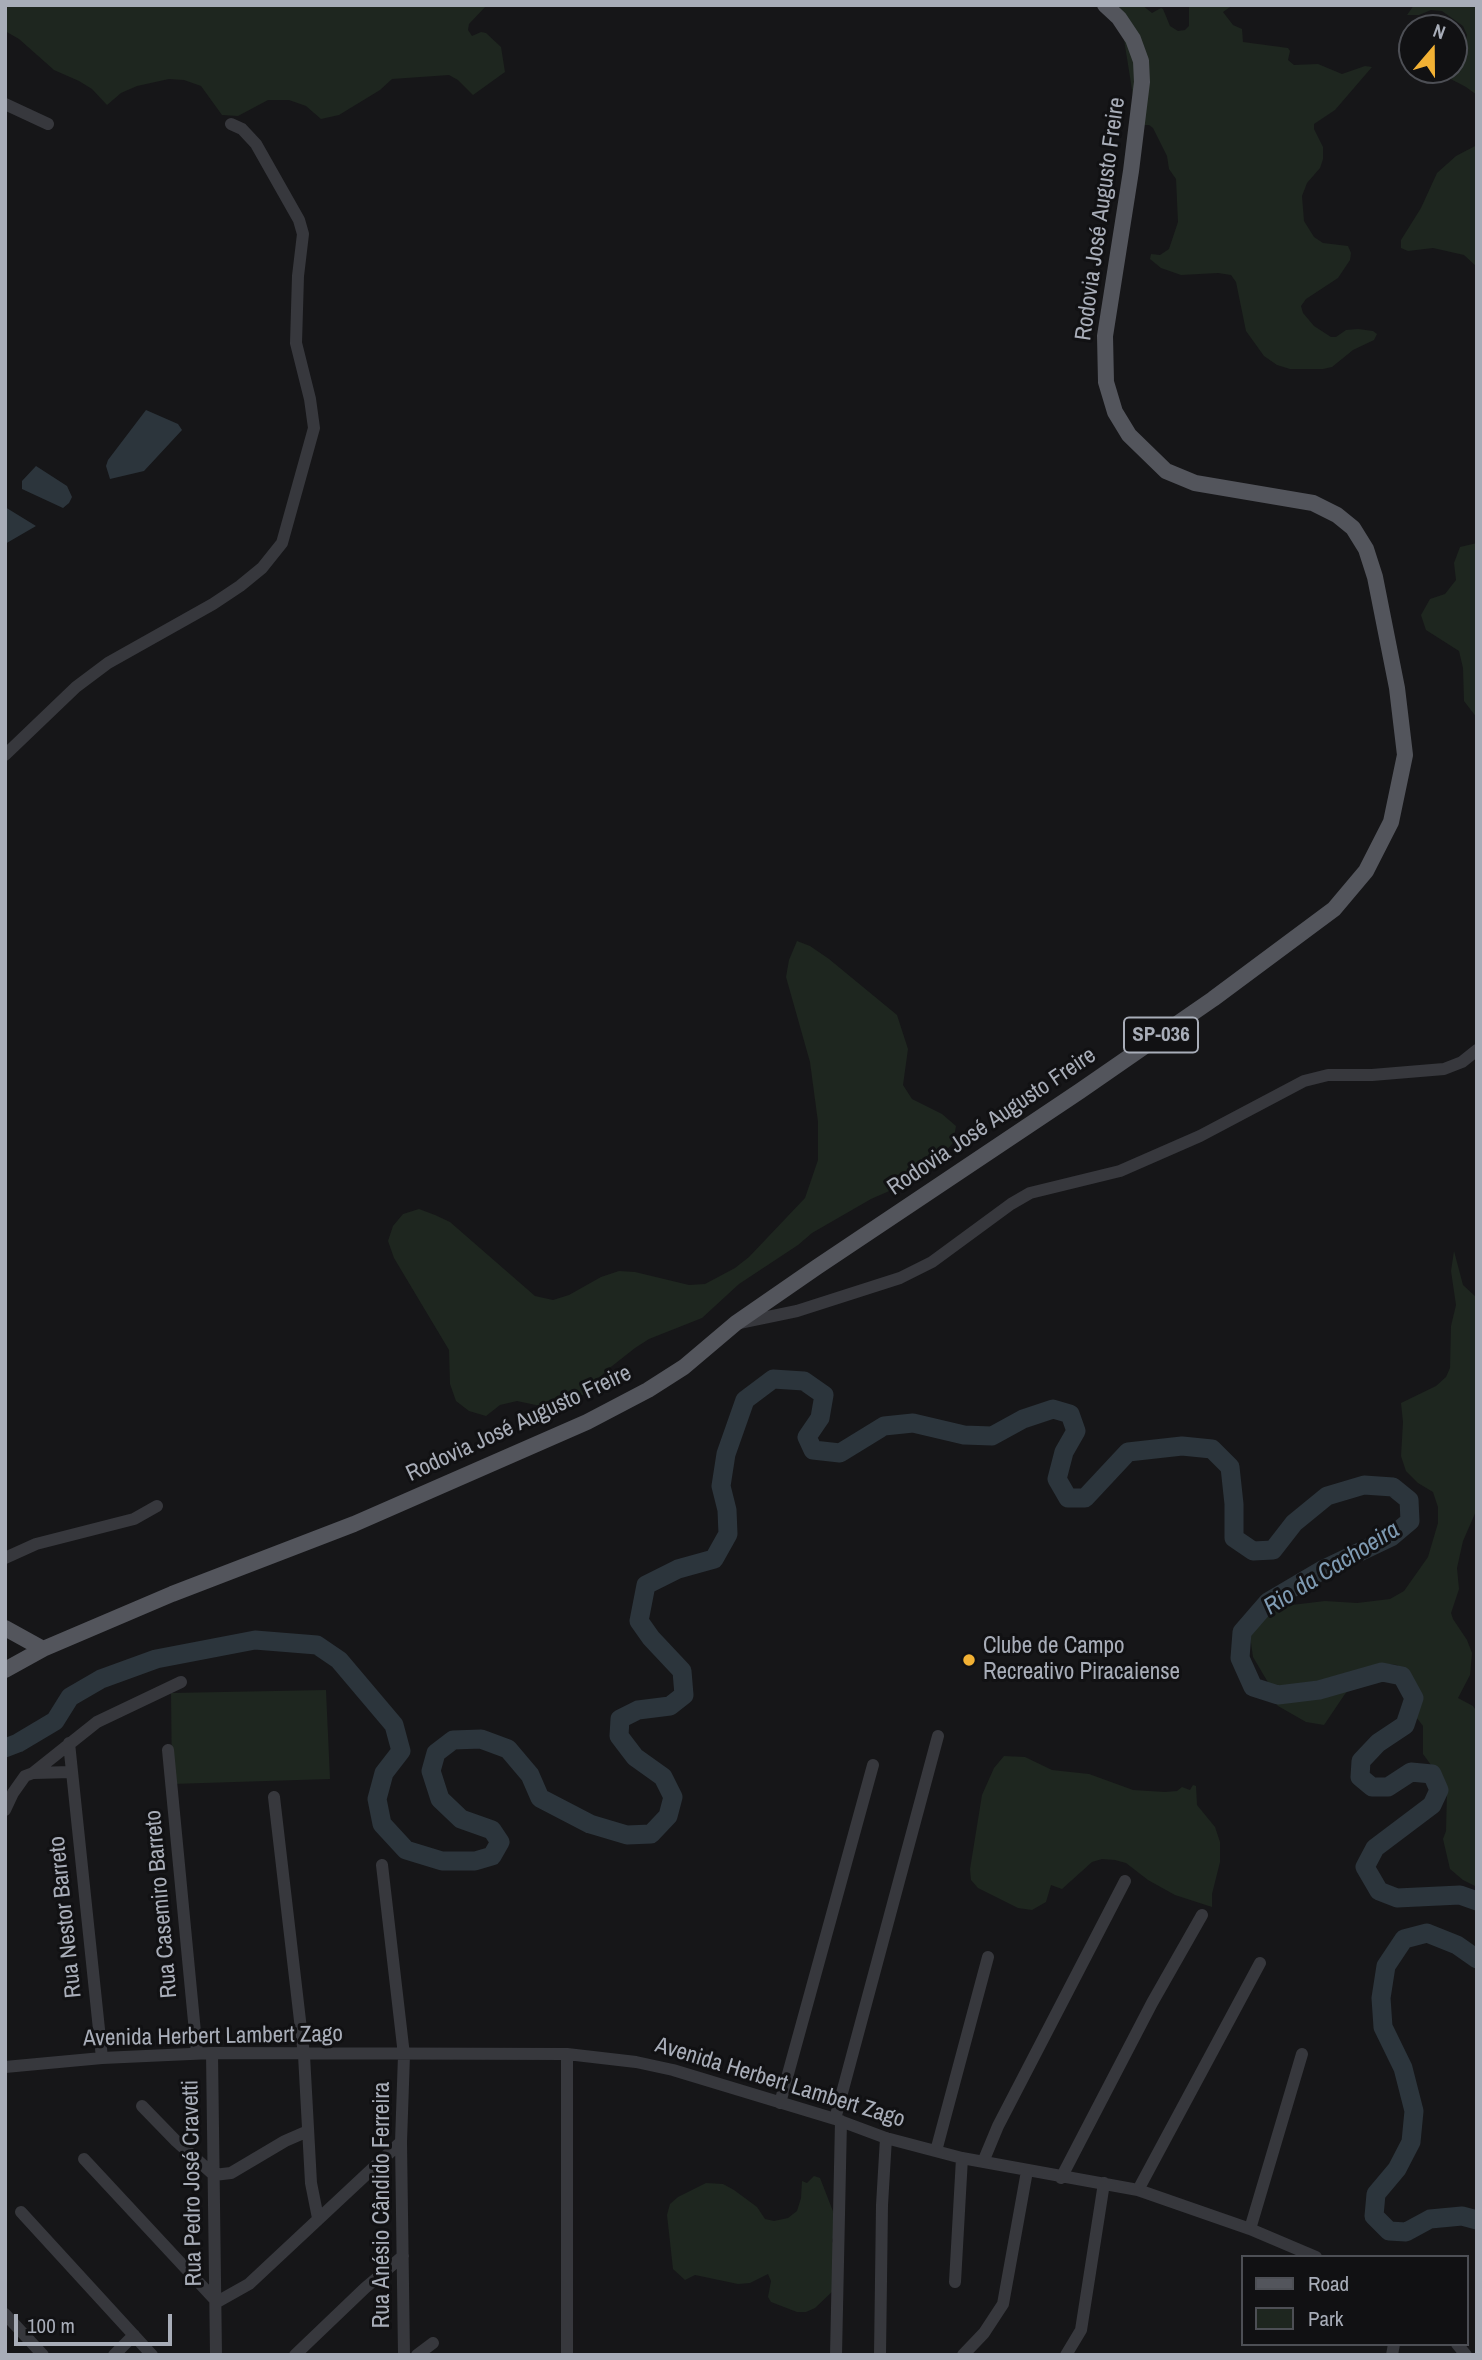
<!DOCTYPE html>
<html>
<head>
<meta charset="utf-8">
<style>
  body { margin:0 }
  #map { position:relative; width:1482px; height:2360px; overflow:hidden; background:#161618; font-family:"Archivo Narrow",sans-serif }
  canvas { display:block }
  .frame { position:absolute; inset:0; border:7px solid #a8adb8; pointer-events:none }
  .legend { position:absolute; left:1241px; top:2255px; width:228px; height:91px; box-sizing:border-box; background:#111113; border:2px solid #4d4f55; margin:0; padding:9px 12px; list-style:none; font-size:21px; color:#a8adb8 }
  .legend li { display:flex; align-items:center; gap:14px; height:35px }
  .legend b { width:35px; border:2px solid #4d4f55 }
  .north { position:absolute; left:1398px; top:14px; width:70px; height:70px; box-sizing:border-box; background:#111113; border:2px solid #4d4f55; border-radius:50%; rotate:20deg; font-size:19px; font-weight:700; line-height:28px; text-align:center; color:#a8adb8 }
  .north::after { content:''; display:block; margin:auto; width:24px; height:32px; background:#f2b134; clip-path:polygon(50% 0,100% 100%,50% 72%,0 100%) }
  .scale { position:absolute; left:14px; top:2314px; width:158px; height:32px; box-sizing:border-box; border:4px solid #a8adb8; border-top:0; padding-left:9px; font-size:21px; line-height:24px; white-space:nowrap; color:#a8adb8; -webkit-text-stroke:5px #111113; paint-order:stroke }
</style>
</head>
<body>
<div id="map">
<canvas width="1482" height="2360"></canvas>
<div class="frame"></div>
<ul class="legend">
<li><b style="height:9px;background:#53555c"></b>Road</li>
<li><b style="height:19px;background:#1e261f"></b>Park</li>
</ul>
<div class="north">N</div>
<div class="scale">100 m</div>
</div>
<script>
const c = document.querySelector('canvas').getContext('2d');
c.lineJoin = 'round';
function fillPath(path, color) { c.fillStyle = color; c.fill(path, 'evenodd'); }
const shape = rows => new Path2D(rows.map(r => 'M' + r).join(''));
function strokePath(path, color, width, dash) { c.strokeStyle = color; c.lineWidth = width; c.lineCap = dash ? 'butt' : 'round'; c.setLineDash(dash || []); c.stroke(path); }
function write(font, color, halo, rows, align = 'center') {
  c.font = font + ' "Archivo Narrow",sans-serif'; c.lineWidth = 6; c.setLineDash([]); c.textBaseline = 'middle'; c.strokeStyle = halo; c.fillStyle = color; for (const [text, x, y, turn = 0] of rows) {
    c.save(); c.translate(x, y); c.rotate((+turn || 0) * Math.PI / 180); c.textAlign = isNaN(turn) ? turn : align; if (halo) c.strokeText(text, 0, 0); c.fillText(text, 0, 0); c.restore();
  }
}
const green = shape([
  [5,5,487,5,469,24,468,30,472,36,481,32,486,33,501,47,505,72,473,95,458,80,449,75,392,79,380,90,339,115,321,119,306,106,289,100,268,100,238,116,222,115,201,86,184,80,169,79,137,86,121,93,107,105,92,89,79,81,54,70,19,39,5,31],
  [1111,5,1142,5,1152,13,1161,8,1163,9,1170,26,1178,31,1185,30,1189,26,1189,5,1233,5,1223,12,1233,25,1242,29,1243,42,1288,48,1290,51,1288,60,1294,65,1318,64,1342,74,1365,66,1372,67,1335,110,1314,124,1314,129,1323,147,1323,159,1320,168,1307,183,1302,196,1304,221,1314,237,1323,243,1348,246,1351,253,1350,260,1338,278,1306,299,1301,306,1303,313,1314,326,1331,337,1336,337,1346,330,1358,329,1373,331,1377,334,1374,340,1353,350,1332,367,1323,369,1290,369,1277,365,1264,356,1246,331,1236,282,1231,275,1218,273,1181,275,1161,268,1150,259,1151,254,1160,255,1169,249,1178,222,1176,179,1169,169,1167,156,1153,128,1149,125,1140,125,1137,121,1123,33],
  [1414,5,1477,5,1477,95,1466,87,1445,76,1441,70,1454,70,1454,35,1462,46,1465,45,1467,35,1463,26,1442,11,1431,10,1419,15,1407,15],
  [1477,145,1477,267,1464,255,1433,248,1408,251,1401,248,1401,240,1421,208,1437,173,1456,156],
  [1477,543,1477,718,1464,701,1463,668,1459,651,1426,630,1421,615,1430,599,1445,594,1456,580,1454,563,1460,547],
  [797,941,810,946,829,959,897,1015,908,1049,903,1085,912,1099,942,1114,956,1126,953,1143,931,1167,903,1185,871,1199,812,1233,798,1245,739,1284,702,1318,649,1339,635,1348,607,1370,583,1395,550,1408,517,1401,500,1405,486,1416,469,1411,456,1401,450,1384,449,1350,394,1258,388,1241,393,1226,403,1214,419,1209,435,1215,450,1222,535,1296,553,1300,569,1295,601,1277,619,1271,635,1272,689,1285,705,1284,735,1268,749,1257,805,1198,818,1160,818,1122,810,1062,786,977,789,960],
  [1454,1251,1463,1285,1477,1298,1477,1509,1463,1541,1457,1568,1459,1589,1451,1613,1453,1619,1467,1640,1472,1653,1470,1675,1458,1698,1473,1706,1477,1712,1477,1887,1463,1880,1450,1869,1443,1839,1446,1831,1447,1791,1439,1776,1423,1754,1423,1726,1413,1713,1414,1697,1406,1671,1397,1665,1389,1664,1367,1670,1345,1694,1324,1725,1306,1722,1278,1706,1270,1697,1269,1684,1253,1657,1251,1643,1251,1618,1259,1614,1275,1607,1325,1601,1357,1603,1390,1599,1404,1591,1428,1557,1438,1523,1438,1507,1433,1492,1418,1483,1406,1471,1401,1456,1403,1422,1401,1403,1436,1386,1446,1377,1450,1368,1451,1326,1456,1305,1451,1271],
  [326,1690,330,1779,172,1784,171,1693],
  [1004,1756,1025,1757,1052,1770,1089,1774,1133,1790,1165,1792,1177,1791,1182,1787,1190,1790,1193,1785,1196,1786,1197,1805,1215,1827,1220,1842,1220,1862,1212,1894,1212,1907,1175,1895,1148,1880,1126,1863,1115,1860,1102,1859,1092,1862,1062,1889,1051,1885,1046,1902,1032,1910,1018,1908,978,1888,971,1880,970,1869,982,1795,994,1768],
  [814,2176,820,2178,836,2219,837,2228,832,2241,838,2253,835,2289,815,2308,806,2312,797,2312,771,2302,768,2297,771,2281,768,2274,750,2283,738,2284,695,2275,685,2280,673,2269,667,2215,670,2204,678,2197,706,2183,723,2184,734,2190,757,2207,765,2219,774,2221,788,2218,797,2211,801,2198,802,2181,807,2183]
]);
const water = shape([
  [146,410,178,424,182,430,144,471,110,479,106,466,108,460],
  [36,466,67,486,72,497,69,503,63,508,22,489,22,481],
  [5,507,36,526,5,544]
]);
const river = shape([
  [5,1748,18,1743,55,1721,70,1697,101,1679,156,1659,255,1640,317,1645,339,1660,394,1725,401,1751,384,1773,377,1799,382,1824,406,1850,442,1861,475,1861,492,1856,500,1842,492,1830,461,1819,440,1799,431,1771,436,1753,453,1740,481,1739,508,1749,530,1775,540,1798,590,1824,627,1835,651,1834,668,1816,673,1797,663,1777,635,1757,619,1736,620,1719,638,1710,670,1706,684,1695,682,1671,651,1638,639,1621,646,1585,678,1569,714,1559,728,1534,727,1510,721,1486,726,1454,745,1400,773,1379,804,1381,824,1395,820,1418,807,1437,813,1450,840,1453,884,1426,913,1423,964,1435,992,1436,1023,1419,1053,1409,1070,1414,1076,1431,1064,1452,1057,1479,1068,1498,1085,1498,1128,1452,1182,1446,1212,1449,1230,1467,1234,1504,1234,1538,1253,1551,1273,1550,1294,1523,1327,1496,1364,1485,1393,1487,1409,1500,1410,1521,1391,1537,1324,1569,1268,1602,1242,1632,1240,1658,1253,1687,1278,1695,1319,1690,1382,1672,1402,1676,1414,1698,1405,1725,1378,1743,1361,1761,1360,1777,1372,1787,1388,1787,1411,1772,1432,1774,1439,1790,1432,1805,1375,1848,1365,1867,1379,1891,1397,1898,1460,1895,1477,1901],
  [1477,1959,1457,1945,1427,1933,1404,1939,1386,1966,1381,1998,1383,2027,1403,2068,1414,2111,1411,2142,1397,2169,1376,2194,1374,2216,1389,2231,1406,2232,1430,2219,1462,2216,1477,2220]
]);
const minor = shape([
  [5,104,48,124],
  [5,755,76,687,108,663,213,604,240,586,262,568,282,543,314,428,310,399,296,343,298,276,303,234,299,220,256,144,242,129,231,124],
  [739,1323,797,1311,900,1278,932,1262,1011,1204,1030,1193,1120,1171,1200,1136,1304,1081,1328,1075,1372,1075,1444,1069,1462,1062,1477,1050],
  [5,1558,36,1544,134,1519,157,1506],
  [69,1743,102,2058],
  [168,1750,197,2053],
  [34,1773,71,1772],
  [274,1797,304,2055,311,2183,318,2218],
  [5,1810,13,1793,25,1776,33,1773,97,1722,181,1682],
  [382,1865,404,2055,401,2142,404,2355],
  [212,2053,216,2355],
  [567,2054,567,2355],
  [5,2067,102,2058,212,2053,567,2054,636,2062,673,2070,835,2119,886,2138,962,2158,1138,2190,1250,2229,1316,2257],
  [780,2103,873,1765],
  [142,2106,176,2141,214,2175,231,2173,285,2141,308,2131],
  [835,2119,938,1736],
  [936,2151,988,1957],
  [84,2159,217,2302,249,2284,401,2142],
  [983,2162,998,2126,1125,1881],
  [1061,2178,1152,2003,1202,1915],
  [1138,2190,1260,1963],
  [21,2212,152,2355],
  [1250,2229,1302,2054],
  [955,2282,962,2158],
  [5,2314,43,2355],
  [1457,2344,1466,2355],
  [114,2355,134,2335],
  [295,2355,365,2288,403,2256],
  [417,2355,433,2343],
  [836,2355,841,2121],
  [880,2355,882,2205,886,2138],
  [963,2355,984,2333,1003,2304,1027,2171],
  [1066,2355,1081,2330,1104,2183],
  [1392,2355,1394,2344]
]);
const major = shape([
  [5,1628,43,1649],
  [5,1670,43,1649,172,1594,354,1524,587,1422,648,1390,684,1367,736,1323,817,1267,1080,1091,1213,999,1334,909,1366,871,1391,822,1405,755,1397,688,1375,577,1366,549,1353,528,1337,515,1313,503,1195,483,1166,471,1129,435,1115,412,1106,382,1105,336,1131,171,1142,82,1141,61,1133,39,1119,18,1105,5]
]);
const markers = [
  [969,1660,7,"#f2b134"]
];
const shields = [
  [1161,1035,74]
];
const shieldNames = [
  ["SP-036",1161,1035]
];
const streetNames = [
  ["Rodovia José Augusto Freire",1101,219,-82],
  ["Rodovia José Augusto Freire",992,1122,-34],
  ["Rodovia José Augusto Freire",519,1424,-25],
  ["Rua Casemiro Barreto",162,1904,-95],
  ["Rua Nestor Barreto",66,1917,-96],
  ["Avenida Herbert Lambert Zago",213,2037,-1],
  ["Avenida Herbert Lambert Zago",780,2083,17],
  ["Rua Pedro José Cravetti",193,2183,-91],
  ["Rua Anésio Cândido Ferreira",383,2205,-90]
];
const poiNames = [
  ["Clube de Campo",983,1647],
  ["Recreativo Piracaiense",983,1673]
];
const waterNames = [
  ["Rio da Cachoeira",1332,1569,-32]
];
fillPath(green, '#1e261f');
fillPath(water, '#2c353c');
strokePath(river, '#2c353c', 19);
strokePath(minor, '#37383d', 12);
strokePath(major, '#53555c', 16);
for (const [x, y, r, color] of markers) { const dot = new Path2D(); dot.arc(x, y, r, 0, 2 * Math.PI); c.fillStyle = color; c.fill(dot); strokePath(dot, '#111113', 2.5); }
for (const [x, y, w] of shields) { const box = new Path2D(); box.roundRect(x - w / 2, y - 17.5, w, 35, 5); c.fillStyle = '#111113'; c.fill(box); strokePath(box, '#a8adb8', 2); }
write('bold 21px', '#a8adb8', null, shieldNames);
write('23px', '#a8adb8', '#111113', streetNames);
write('23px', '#a8adb8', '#111113', poiNames, 'left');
write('italic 24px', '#7f9bb3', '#111113', waterNames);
</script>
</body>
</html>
